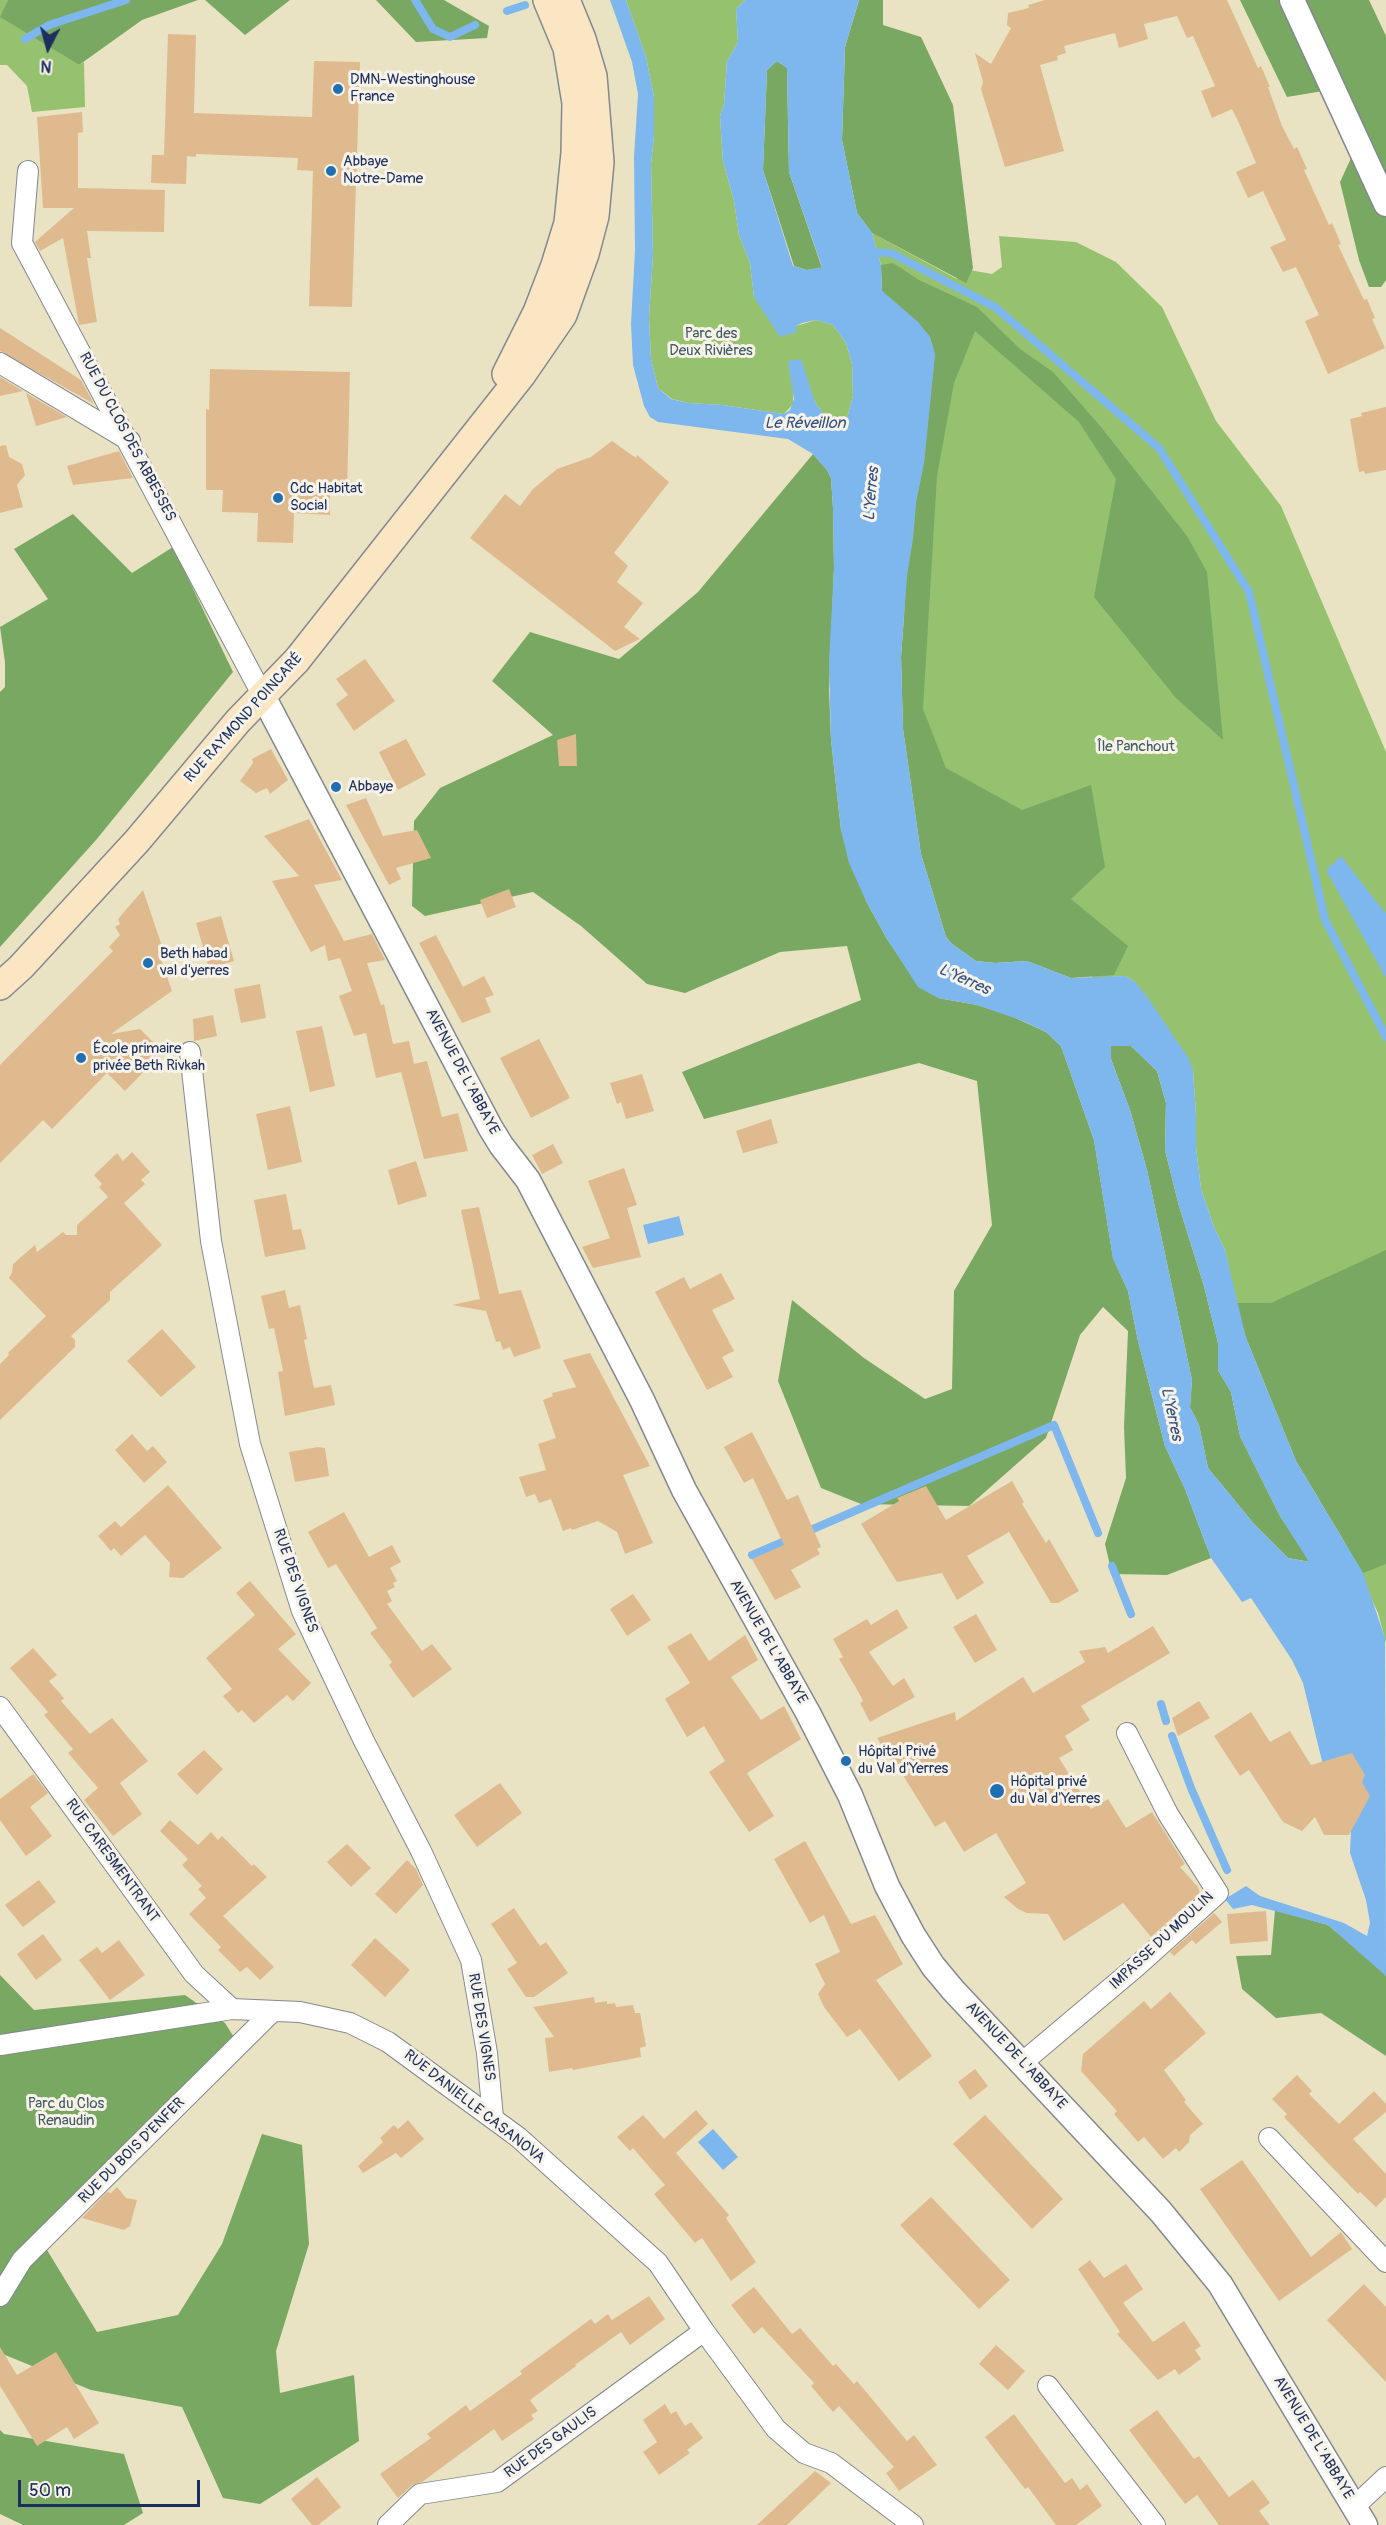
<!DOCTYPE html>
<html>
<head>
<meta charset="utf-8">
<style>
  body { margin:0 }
  #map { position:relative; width:1386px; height:2525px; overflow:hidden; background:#e9e3c3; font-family:Pangolin,sans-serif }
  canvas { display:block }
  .north { position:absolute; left:18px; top:18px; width:60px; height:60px; -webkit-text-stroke:4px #f7f3e8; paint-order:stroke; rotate:186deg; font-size:16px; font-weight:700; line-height:24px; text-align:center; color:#1b2f5e }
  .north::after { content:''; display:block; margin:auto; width:21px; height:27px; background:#1b2f5e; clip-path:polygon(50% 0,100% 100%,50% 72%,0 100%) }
  .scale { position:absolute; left:18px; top:2480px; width:182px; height:27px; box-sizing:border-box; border:3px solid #1b2f5e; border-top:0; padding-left:8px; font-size:18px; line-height:21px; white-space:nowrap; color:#1b2f5e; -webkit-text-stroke:4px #f7f3e8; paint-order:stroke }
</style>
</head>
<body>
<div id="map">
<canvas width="1386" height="2525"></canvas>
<div class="north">N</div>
<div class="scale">50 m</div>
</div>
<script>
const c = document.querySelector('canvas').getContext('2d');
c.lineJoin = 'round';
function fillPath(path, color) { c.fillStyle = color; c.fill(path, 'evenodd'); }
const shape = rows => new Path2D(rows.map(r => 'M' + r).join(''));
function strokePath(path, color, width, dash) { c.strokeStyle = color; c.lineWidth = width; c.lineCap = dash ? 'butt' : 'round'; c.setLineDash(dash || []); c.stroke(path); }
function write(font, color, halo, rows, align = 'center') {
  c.font = font + ' Pangolin,sans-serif'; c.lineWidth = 6; c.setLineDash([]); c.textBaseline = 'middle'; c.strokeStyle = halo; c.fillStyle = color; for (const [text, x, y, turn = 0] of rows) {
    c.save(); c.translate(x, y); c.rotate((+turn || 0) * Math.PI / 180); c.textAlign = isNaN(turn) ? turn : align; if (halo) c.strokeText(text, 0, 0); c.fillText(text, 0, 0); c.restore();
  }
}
const green = shape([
  [0,0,8,0,1,17,79,65,84,62,85,107,32,112,27,86,7,65,0,65],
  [626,0,745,0,736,9,738,42,727,62,724,104,720,116,723,161,734,201,739,235,750,263,754,297,796,326,816,320,833,325,846,343,852,364,853,396,847,418,842,424,828,421,815,402,810,390,793,391,793,404,784,414,722,405,688,403,672,399,658,388,651,359,649,318,653,255,651,164,654,136,654,97,646,57],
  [872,233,957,279,959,268,992,274,1002,267,999,236,1076,242,1116,262,1162,307,1216,421,1281,506,1386,752,1386,1643,1378,1613,1239,1317,1225,1250,1214,1227,1201,1189,1196,1147,1196,1115,1193,1071,1134,981,1125,976,1094,978,921,854,881,265]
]);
const forest = shape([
  [8,0,198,0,142,20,79,65,0,17],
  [205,0,290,0,245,35],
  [376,0,444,0,489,26,487,38,416,42],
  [859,0,883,0,883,25,921,37,953,105,973,268,966,283,872,233,857,213,842,140,845,47],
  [1240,0,1369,0,1386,36,1386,280,1381,287,1369,287,1359,260,1340,182,1363,132,1341,88,1287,97],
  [777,61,787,68,789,172,822,268,807,270,794,266,763,170,767,70],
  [893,263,919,280,977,307,1020,349,1053,372,1101,427,1187,536,1207,572,1223,740,1176,698,1094,597,1116,479,1079,422,975,331,954,383,937,476,923,709,946,768,1022,810,1091,785,1105,867,1071,899,1128,946,1114,975,1071,978,1027,961,995,963,976,961,952,944,946,937,921,854,903,729,901,657,907,575,913,538,916,502,924,463,935,354,930,337,918,322,882,291,881,265],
  [813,454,827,470,831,478,833,508,834,568,829,689,831,740,841,830,866,901,887,939,898,955,938,998,977,1005,1009,1015,1046,1032,1061,1046,1094,1140,1113,1258,1128,1291,1138,1341,1165,1446,1185,1489,1211,1558,1167,1575,1112,1574,1105,1544,1126,1478,1124,1427,1128,1331,1103,1307,1080,1335,1046,1438,969,1506,861,1504,821,1488,778,1381,792,1300,864,1358,925,1399,952,1389,954,1291,992,1225,977,1081,919,1063,704,1119,682,1072,861,1000,847,946,780,952,685,993,647,984,581,926,533,892,425,916,412,906,414,821,440,788,553,735,492,681,530,632,619,659,698,592],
  [73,514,132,573,173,547,233,672,96,840,0,947,0,692,5,687,5,662,0,627,48,599,14,549],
  [1110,1046,1131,1046,1157,1071,1166,1103,1165,1150,1179,1206,1204,1286,1218,1343,1218,1370,1231,1392,1240,1436,1280,1516,1310,1562,1288,1558,1254,1524,1208,1468,1199,1425,1190,1407,1192,1380,1147,1170,1130,1110,1111,1059],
  [1386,1250,1386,1564,1363,1573,1296,1461,1246,1338,1236,1303,1271,1303],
  [1275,1910,1328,1925,1383,1971,1386,1976,1386,2056,1321,2013,1276,2018,1242,1989,1236,1956,1271,1955],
  [0,1975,34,2010,185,1995,225,2023,237,2042,36,2232,97,2332,178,2315,222,2244,262,2134,302,2145,309,2244,276,2351,280,2393,354,2375,359,2441,260,2504,223,2498,182,2407,91,2390,5,2355,0,2360],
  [0,2430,4,2434,124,2454,143,2513,124,2525,23,2525,0,2514]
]);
const water = shape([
  [610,0,626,0,646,57,654,97,654,136,651,164,653,255,649,318,651,359,658,388,671,399,688,403,722,405,784,414,790,410,794,399,788,361,801,359,815,402,828,421,838,424,842,424,847,418,853,396,852,364,846,343,833,325,816,320,802,323,796,326,796,332,780,337,754,297,750,263,739,235,734,201,723,161,720,116,724,104,727,62,738,42,736,9,745,0,859,0,845,47,842,140,857,213,872,233,881,265,882,291,918,322,930,337,935,354,924,463,916,502,913,538,907,575,901,657,903,729,921,854,946,937,952,944,976,961,995,963,1027,961,1071,978,1125,976,1134,981,1146,995,1189,1059,1193,1071,1196,1115,1196,1147,1201,1189,1214,1227,1225,1250,1246,1338,1296,1461,1363,1573,1385,1638,1386,1976,1328,1925,1252,1905,1233,1909,1225,1899,1246,1886,1260,1896,1344,1923,1367,1936,1370,1923,1366,1900,1350,1853,1351,1831,1324,1783,1322,1761,1303,1683,1292,1660,1251,1598,1242,1602,1211,1558,1185,1489,1165,1446,1138,1341,1128,1291,1113,1259,1094,1140,1061,1046,1046,1032,1023,1021,977,1005,938,998,918,987,887,939,866,901,849,863,841,830,831,740,829,661,834,568,833,508,831,478,827,470,813,454,788,439,658,422,650,417,644,406,633,365,631,324,635,250,634,157,638,94,632,62],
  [777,61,787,68,789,172,822,267,807,270,793,266,763,170,767,70],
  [1111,1046,1131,1046,1157,1071,1166,1103,1165,1150,1179,1206,1204,1286,1218,1343,1218,1370,1231,1392,1240,1436,1280,1516,1309,1562,1288,1558,1254,1524,1208,1468,1199,1425,1190,1407,1192,1380,1147,1170,1130,1110,1111,1059],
  [1341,856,1386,914,1386,978,1326,870],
  [679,1216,684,1235,648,1244,643,1225],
  [713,2129,738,2157,723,2170,698,2142]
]);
const stream = shape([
  [415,0,433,29,450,37,475,25],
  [507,11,525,5],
  [25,39,49,25,126,0],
  [868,252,891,253,995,307,1159,448,1249,592,1325,920,1386,1037],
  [806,1532,1054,1425,1098,1533],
  [752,1555,792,1538],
  [1112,1566,1131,1614],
  [1161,1704,1166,1721],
  [1172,1736,1191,1788,1227,1870]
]);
const building = shape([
  [1045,0,1227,0,1258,68,1261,66,1270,87,1268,87,1282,126,1294,149,1297,147,1307,169,1304,170,1329,225,1332,223,1341,244,1338,245,1364,300,1367,299,1375,318,1372,319,1385,348,1328,374,1305,321,1319,315,1296,267,1283,272,1270,247,1286,240,1263,191,1248,198,1236,172,1256,163,1238,121,1232,109,1212,118,1201,91,1215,86,1193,36,1187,38,1177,16,1144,24,1148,39,1119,48,1115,33,1064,46,1066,53,1057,56,1058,60,1040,65,1064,151,1005,167,981,89,983,82,975,53,991,64,1011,28,1007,25,1008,13,1029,8,1028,5],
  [168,34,196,35,194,113,312,117,314,61,360,62,352,307,309,306,313,171,297,170,298,158,196,154,196,157,187,156,186,184,151,183,152,155,164,155],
  [82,112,83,132,78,133,78,188,165,190,164,232,87,231,91,258,87,258,97,322,79,325,63,238,40,251,35,242,74,208,43,208,37,117],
  [0,328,81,380,94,404,0,351],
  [210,369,350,372,347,493,330,493,330,515,294,513,293,543,257,542,258,513,222,512,223,490,206,490,206,409,209,410],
  [0,377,23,391,0,396],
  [26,393,67,417,36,426],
  [1386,407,1386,470,1365,474,1364,471,1359,472,1350,419,1362,416,1361,413],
  [612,441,636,458,637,455,669,482,614,553,628,566,617,582,643,603,624,627,640,639,615,651,470,538,505,494,520,506,533,489,557,469,591,457],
  [6,445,9,457,22,464,25,475,17,485,23,507,0,513,0,446],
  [119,451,133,478,73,485,67,466],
  [365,659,395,701,354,731,336,704,348,695,336,679],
  [576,734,577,766,559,766,557,740],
  [406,739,426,775,398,790,379,752],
  [271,749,288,780,270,794,267,788,256,793,240,781,253,763,252,759],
  [366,798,383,836,417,830,431,858,396,868,401,879,389,885,346,805],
  [309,819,342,880,314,885,344,941,372,934,385,960,367,963,381,1005,384,1004,393,1044,409,1041,414,1064,427,1061,442,1117,458,1113,468,1151,424,1159,401,1072,376,1078,366,1033,354,1036,339,996,352,991,340,958,328,961,325,945,311,952,272,881,299,876,264,836],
  [509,889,516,907,487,918,480,900],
  [143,890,166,958,161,959,172,991,111,1034,140,1029,163,1052,125,1091,107,1073,52,1129,43,1120,0,1163,0,1065,113,951,109,947,120,935,115,927,120,924,118,919],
  [221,916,234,961,209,968,196,923],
  [436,935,463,987,484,976,494,995,485,998,491,1012,462,1023,419,943],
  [260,984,266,1018,241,1023,234,989],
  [213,1015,217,1036,194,1041,193,1019],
  [322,1026,335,1086,310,1092,296,1031],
  [539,1039,570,1098,531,1118,500,1058],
  [642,1074,654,1111,626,1119,621,1102,617,1104,610,1083],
  [290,1106,302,1162,268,1170,256,1114],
  [771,1119,778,1143,743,1153,736,1131],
  [553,1144,563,1163,542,1174,532,1155],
  [132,1152,150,1172,141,1180,145,1184,124,1203,162,1245,110,1292,110,1300,71,1336,75,1340,75,1347,0,1420,0,1364,9,1355,8,1353,46,1316,9,1278,12,1273,13,1264,35,1245,37,1252,63,1232,66,1235,77,1235,77,1225,108,1197,99,1187,102,1184,94,1175,117,1153,123,1161],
  [416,1161,427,1196,398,1205,388,1170],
  [624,1168,637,1205,627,1208,641,1257,593,1268,582,1247,610,1238,588,1181],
  [286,1194,293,1230,301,1229,306,1249,265,1257,254,1200],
  [479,1207,499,1294,521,1290,541,1348,514,1357,510,1347,503,1350,500,1341,496,1342,486,1311,452,1305,480,1299,461,1210],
  [721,1273,735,1299,712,1310,734,1351,722,1357,733,1377,707,1390,655,1292,684,1277,690,1289],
  [285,1290,289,1308,300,1305,307,1339,304,1340,314,1388,331,1385,335,1405,285,1416,278,1372,283,1371,274,1328,269,1329,261,1296],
  [162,1329,196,1367,161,1397,127,1361],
  [590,1353,650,1466,623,1475,653,1543,625,1554,617,1532,598,1521,572,1530,571,1528,563,1531,551,1499,539,1503,535,1494,526,1497,519,1477,546,1470,538,1444,556,1438,543,1400,553,1396,552,1393,576,1387,563,1360],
  [752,1432,787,1500,798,1495,821,1547,817,1549,820,1554,791,1570,801,1587,775,1600,752,1559,784,1545,753,1478,744,1483,724,1447],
  [132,1434,147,1451,153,1446,167,1462,144,1483,115,1450],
  [318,1447,325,1448,329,1476,295,1482,289,1452],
  [1012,1481,1024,1502,1022,1504,1046,1543,1049,1539,1079,1591,1058,1603,1051,1603,1009,1532,967,1556,984,1583,957,1600,942,1573,897,1582,861,1524,899,1501,897,1498,926,1486,946,1520],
  [168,1485,222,1548,183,1578,169,1577,170,1563,145,1535,121,1556,114,1548,111,1551,98,1536,115,1521,121,1527],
  [344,1512,369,1557,392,1545,401,1562,390,1568,397,1581,393,1583,395,1587,387,1591,392,1601,387,1604,422,1651,432,1644,452,1669,413,1698,389,1665,392,1662,370,1633,377,1628,336,1564,328,1568,308,1532],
  [250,1581,296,1634,278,1649,311,1683,293,1701,287,1695,254,1723,242,1710,238,1713,223,1696,232,1689,206,1658,255,1615,236,1593],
  [633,1594,651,1620,627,1636,610,1609],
  [897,1609,908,1628,869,1652,893,1686,904,1678,915,1697,870,1722,860,1703,863,1701,859,1693,839,1659,843,1657,833,1639,867,1619,871,1625],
  [976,1614,997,1650,975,1663,953,1627],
  [1153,1626,1170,1653,1081,1706,1090,1720,1065,1736,1073,1750,1059,1758,1091,1809,1108,1799,1126,1828,1152,1812,1185,1864,1180,1867,1198,1887,1200,1893,1151,1937,1123,1903,1064,1941,1048,1914,1027,1913,1018,1909,1004,1897,1026,1883,996,1833,964,1852,945,1821,935,1827,896,1764,894,1765,877,1738,955,1712,956,1721,1023,1677,1033,1693,1085,1662,1079,1651,1105,1647,1108,1653],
  [691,1633,709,1661,745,1635,758,1660,731,1677,761,1720,784,1706,801,1739,747,1773,774,1816,749,1832,709,1772,725,1761,704,1726,687,1737,665,1699,690,1683,667,1647],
  [33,1648,57,1675,49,1681,64,1698,61,1701,90,1734,112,1718,148,1761,120,1783,142,1814,113,1836,84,1800,98,1788,68,1753,73,1749,44,1715,48,1712,10,1668],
  [1199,1701,1210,1718,1178,1736,1172,1718],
  [1251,1712,1270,1742,1290,1731,1311,1765,1352,1753,1365,1775,1362,1782,1370,1796,1349,1835,1324,1835,1315,1817,1302,1831,1283,1822,1249,1770,1240,1776,1214,1736],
  [204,1750,223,1769,197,1795,177,1774],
  [33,1774,48,1793,30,1807,52,1836,26,1856,0,1820,0,1799],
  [500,1783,522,1813,477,1847,454,1815],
  [170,1820,198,1845,211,1832,218,1840,222,1836,252,1866,254,1864,267,1877,223,1916,274,1967,260,1980,247,1967,240,1972,218,1950,221,1947,189,1914,206,1898,198,1889,202,1886,182,1865,188,1859,160,1831],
  [805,1841,851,1924,875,1915,903,1964,876,1980,932,2056,899,2081,860,2029,847,2037,824,2007,818,1994,825,1984,815,1964,840,1952,824,1915,810,1923,774,1859],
  [347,1844,371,1868,351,1887,327,1862],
  [407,1860,416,1869,423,1885,396,1914,375,1894],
  [39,1880,56,1902,23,1927,5,1905],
  [514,1908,540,1946,546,1942,568,1973,534,1997,526,1997,507,1969,517,1963,491,1924],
  [1266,1911,1268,1941,1230,1944,1227,1914],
  [1214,1913,1222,1922,1196,1944,1192,1940,1174,1956,1170,1952],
  [43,1934,62,1960,36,1980,17,1954],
  [375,1938,410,1970,385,1997,351,1965],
  [119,1940,145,1975,110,2000,79,1960,97,1947,102,1953],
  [1170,1992,1206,2033,1164,2070,1186,2100,1184,2102,1203,2124,1190,2135,1189,2142,1179,2152,1176,2148,1163,2159,1144,2137,1138,2142,1114,2114,1117,2111,1081,2071,1083,2054,1144,2001,1151,2009],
  [594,1997,595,2003,607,2001,607,2004,615,2003,616,2007,633,2005,635,2013,640,2013,646,2046,640,2048,641,2057,573,2070,572,2068,549,2072,545,2038,554,2037,533,2007],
  [975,2069,988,2086,970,2100,958,2082],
  [1297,2075,1312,2091,1309,2094,1339,2124,1374,2091,1386,2104,1386,2112,1353,2139,1386,2174,1386,2197,1376,2207,1360,2192,1358,2194,1324,2159,1284,2117,1287,2114,1272,2099],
  [696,2110,708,2124,676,2153,729,2215,726,2218,756,2262,731,2281,702,2238,695,2243,654,2194,665,2185,633,2148,630,2151,617,2137,643,2115,664,2139],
  [985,2115,1063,2199,1032,2229,953,2144],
  [408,2120,424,2139,401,2158,396,2153,363,2173,358,2166,383,2142,380,2138,394,2125,398,2129],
  [1242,2160,1311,2257,1341,2232,1352,2249,1279,2301,1200,2189],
  [117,2187,126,2198,137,2200,130,2226,124,2230,82,2218,107,2192,111,2193],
  [931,2197,1010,2280,979,2309,900,2225],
  [1090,2260,1104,2278,1126,2264,1143,2289,1123,2303,1153,2342,1184,2321,1201,2346,1195,2350,1201,2359,1179,2375,1175,2369,1158,2380,1117,2334,1120,2332,1078,2269],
  [1364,2284,1386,2307,1386,2382,1327,2320],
  [754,2287,792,2334,800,2328,833,2366,836,2364,854,2384,857,2381,907,2441,914,2435,937,2465,899,2491,886,2473,894,2467,839,2406,833,2412,811,2386,814,2383,762,2327,754,2334,731,2305],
  [649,2296,665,2319,630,2345,621,2332,575,2365,576,2366,530,2400,538,2411,531,2415,534,2419,502,2441,494,2429,422,2482,412,2485,398,2498,380,2474,431,2438,427,2434,466,2405,470,2411,522,2374,520,2371,591,2319,595,2324,608,2314,612,2320],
  [996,2345,1025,2371,1008,2390,979,2364],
  [0,2347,17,2375,56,2352,99,2423,74,2439,67,2427,37,2446,0,2386],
  [665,2404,671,2414,676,2411,685,2426,691,2422,703,2438,687,2450,690,2453,659,2475,643,2452,657,2442,643,2420],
  [1157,2410,1194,2459,1199,2456,1229,2497,1253,2480,1270,2503,1259,2511,1270,2525,1219,2525,1197,2495,1185,2504,1129,2430],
  [1014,2414,1065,2483,1072,2478,1080,2490,1087,2484,1102,2506,1076,2525,1056,2525,1028,2487,1025,2489,985,2437],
  [815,2471,831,2483,787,2525,757,2525],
  [317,2477,341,2507,318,2525,312,2525,291,2499]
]);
const minor = shape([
  [28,171,22,243,263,696],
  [0,363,130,441],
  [190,1052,211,1241,250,1444,302,1611,364,1741,421,1851,471,1960,487,2053,493,2118],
  [0,1707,194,1974,232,2009],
  [0,2045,232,2009,300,2012,350,2023,388,2042,518,2137,658,2263,704,2331,776,2429,804,2453,831,2463,913,2525],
  [1023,2062,1137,1966,1218,1893,1168,1814,1127,1733],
  [1269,2138,1386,2262],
  [0,2296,22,2260,272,2012],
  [1048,2386,1155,2525],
  [1354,2507,1386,2477],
  [388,2525,420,2494,497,2482,704,2331]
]);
const tertiary = shape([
  [1292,0,1386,204],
  [263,696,490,1127,501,1145,528,1180,642,1400,684,1490,808,1713,850,1795,887,1886,913,1935,933,1966,953,1990,1161,2212,1220,2284,1365,2525]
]);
const secondary = shape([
  [506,374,537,312,555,265,568,223,575,153,576,103,567,48,547,0],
  [0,986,21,967,137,841,238,721,297,660,521,376,563,315,585,254,595,216,600,162,593,76,582,39,566,0]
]);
const markers = [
  [338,89,6,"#1f6fb2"],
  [331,171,6,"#1f6fb2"],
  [278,498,6,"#1f6fb2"],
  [336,787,6,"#1f6fb2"],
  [148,963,6,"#1f6fb2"],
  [81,1058,6,"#1f6fb2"],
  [846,1761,6,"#1f6fb2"],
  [997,1791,8,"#1f6fb2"]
];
const poiNames = [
  ["DMN-Westinghouse",350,80],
  ["France",350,97],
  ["Abbaye",343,162],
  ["Notre-Dame",343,179],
  ["Cdc Habitat",290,489],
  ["Social",290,506],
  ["Abbaye",348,787],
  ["Beth habad",160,954],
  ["val d'yerres",160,971],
  ["École primaire",93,1049],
  ["privée Beth Rivkah",93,1066],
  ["Hôpital Privé",858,1752],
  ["du Val d'Yerres",858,1769],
  ["Hôpital privé",1010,1782],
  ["du Val d'Yerres",1010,1799]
];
const parkNames = [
  ["Parc des",711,334],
  ["Deux Rivières",711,351],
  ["Île Panchout",1136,747],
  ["Parc du Clos",66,2104],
  ["Renaudin",66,2121]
];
const streetNames = [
  ["RUE DU CLOS DES ABBESSES",127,437,62],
  ["RUE RAYMOND POINCARÉ",244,718,-48],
  ["AVENUE DE L'ABBAYE",462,1072,62],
  ["RUE DES VIGNES",295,1581,71],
  ["AVENUE DE L'ABBAYE",768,1642,60],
  ["RUE CARESMENTRANT",112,1861,54],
  ["IMPASSE DU MOULIN",1162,1941,-43],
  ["RUE DES VIGNES",481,2027,81],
  ["AVENUE DE L'ABBAYE",1016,2056,47],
  ["RUE DANIELLE CASANOVA",474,2107,38],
  ["RUE DU BOIS D'ENFER",132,2151,-45],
  ["AVENUE DE L'ABBAYE",1313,2438,59],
  ["RUE DES GAULIS",551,2443,-36]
];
const waterNames = [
  ["Le Réveillon",805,424],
  ["L'Yerres",872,494,-85],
  ["L'Yerres",964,980,24],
  ["L'Yerres",1171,1414,78]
];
fillPath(green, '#96c26f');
fillPath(forest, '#78a862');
fillPath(water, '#7db7ee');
strokePath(stream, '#7db7ee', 8);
fillPath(building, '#dfba8f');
strokePath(minor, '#828990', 22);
strokePath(tertiary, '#828990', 27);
strokePath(secondary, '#828990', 30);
strokePath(minor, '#fff', 20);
strokePath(tertiary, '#fff', 24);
strokePath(secondary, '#fbe6c4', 27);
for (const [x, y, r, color] of markers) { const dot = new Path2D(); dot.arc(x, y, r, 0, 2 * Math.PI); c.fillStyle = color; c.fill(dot); strokePath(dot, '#f7f3e8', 2); }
write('15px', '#1b2f5e', '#f7f3e8', poiNames, 'left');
write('15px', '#405b63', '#f7f3e8', parkNames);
write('15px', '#1b2f5e', '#f7f3e8', streetNames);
write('italic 16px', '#345182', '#f7f3e8', waterNames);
</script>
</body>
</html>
